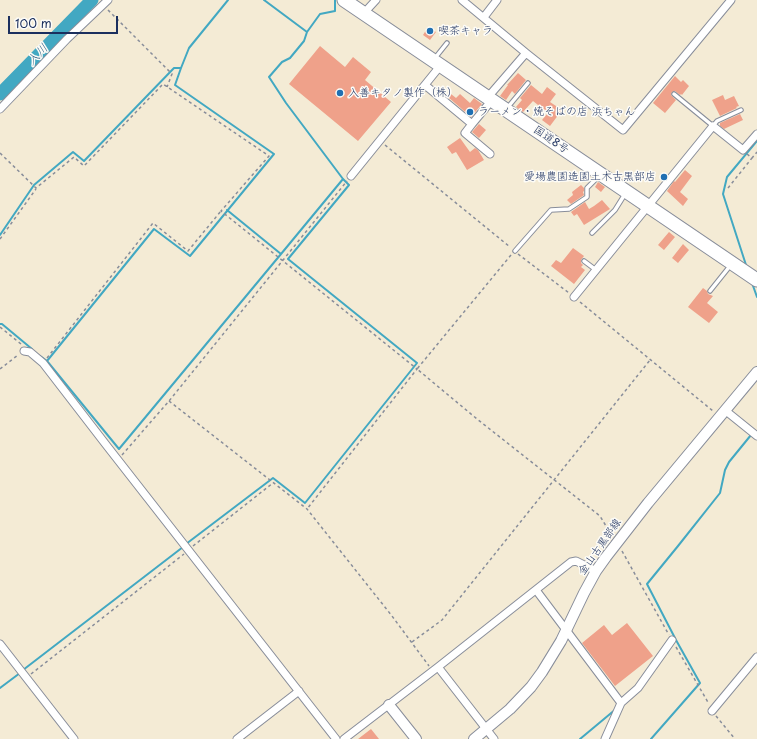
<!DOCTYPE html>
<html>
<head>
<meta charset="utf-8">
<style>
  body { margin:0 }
  #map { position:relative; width:757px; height:739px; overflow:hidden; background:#f4ebd5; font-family:"Playpen Sans",sans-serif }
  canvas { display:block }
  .scale { position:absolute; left:8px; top:16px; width:110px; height:18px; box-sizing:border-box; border:2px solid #1b2f5e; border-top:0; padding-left:5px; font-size:12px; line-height:14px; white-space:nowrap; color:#1b2f5e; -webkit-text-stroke:3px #fdfcf7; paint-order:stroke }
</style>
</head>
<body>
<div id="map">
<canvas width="757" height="739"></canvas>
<div class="scale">100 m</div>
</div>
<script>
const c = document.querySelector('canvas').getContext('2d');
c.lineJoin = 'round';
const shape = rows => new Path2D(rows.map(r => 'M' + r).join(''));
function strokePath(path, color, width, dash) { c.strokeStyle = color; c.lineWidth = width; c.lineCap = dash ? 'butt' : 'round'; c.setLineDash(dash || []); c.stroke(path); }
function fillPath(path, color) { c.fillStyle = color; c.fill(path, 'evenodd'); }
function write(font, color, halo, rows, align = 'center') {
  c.font = font + ' "Playpen Sans","Klee One",sans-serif'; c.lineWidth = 3; c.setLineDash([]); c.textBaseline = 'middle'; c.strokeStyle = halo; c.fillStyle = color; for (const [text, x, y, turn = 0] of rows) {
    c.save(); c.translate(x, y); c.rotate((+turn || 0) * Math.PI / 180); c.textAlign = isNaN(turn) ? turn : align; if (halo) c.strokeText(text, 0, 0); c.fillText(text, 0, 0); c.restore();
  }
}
const stream = shape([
  [264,0,307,32],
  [227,210,281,254,343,179],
  [0,235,34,185,73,152,84,161,174,68,181,68,189,48,228,0],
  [746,265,723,194,727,177,757,141],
  [752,283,757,297],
  [0,324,2,324,32,349],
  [40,356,47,361,119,449,281,254],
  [47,361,154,229,190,256,274,154,175,85,181,68],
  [186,544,273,478,305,503,417,363,288,259,349,185,343,179,286,103,269,77,282,62,290,58,304,41,307,32,320,14,335,11,335,0],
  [23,670,183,547],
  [0,688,20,673],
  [580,739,616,709],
  [651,739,700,683,676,640,647,584,678,546,720,493,725,470,729,462,751,435]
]);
const river = shape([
  [0,94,92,0]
]);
const building = shape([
  [428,27,436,32,430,40,423,35],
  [320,46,345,67,353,57,371,72,365,80,391,102,358,141,289,84],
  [518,73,526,80,515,94,512,91,506,100,500,96,508,85,507,85],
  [675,76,681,82,683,80,689,86,682,95,681,94,680,95,675,91,672,92,671,95,676,100,665,113,653,103],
  [531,85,542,94,547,87,556,94,550,102,562,110,550,126,542,120,548,113,533,101,523,112,516,107,522,100,520,98],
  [451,94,456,98,460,94,470,103,474,98,482,104,471,117,448,97],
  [723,95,725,100,734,96,739,106,736,107,737,108,720,116,712,100],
  [740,114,743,120,724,129,720,126,720,123],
  [479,124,486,130,479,138,472,132],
  [460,138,470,152,475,148,478,150,484,160,467,170,456,152,452,154,447,147],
  [685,170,692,176,680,192,688,199,683,206,667,191,674,181,675,182],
  [598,182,605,187,601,192,595,187],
  [581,185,584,188,584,191,583,192,584,195,571,204,567,200,573,195,572,192],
  [602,200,610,209,584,225,577,214,574,216,571,212,585,202,589,209,594,206],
  [669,232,675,237,664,250,658,245],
  [683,244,689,250,678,263,672,258],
  [573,248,584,256,581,260,581,263,583,265,581,267,585,270,574,284,551,266,556,260,561,263],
  [703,288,707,291,708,294,713,296,707,303,718,312,709,323,688,307],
  [627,623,653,656,615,686,582,643,604,625,612,635],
  [371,729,379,739,358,739]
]);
const path = shape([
  [108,10,172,74,167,87],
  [385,145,510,247],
  [0,153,36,188,74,157,84,166,163,84,269,156,221,211,417,369,307,509],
  [747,154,752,158,757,152],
  [728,188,752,158],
  [0,239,36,189],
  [518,254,569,293],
  [511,255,417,369,477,419,600,516,612,536],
  [580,302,713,411],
  [0,327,21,344],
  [47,358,153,223,188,251,221,211],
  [0,369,18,355],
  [169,401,307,509,392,616,429,666],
  [122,455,169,401,347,181],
  [193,546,273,483],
  [622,551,669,635],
  [412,642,442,620,650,360],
  [676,647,709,704],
  [31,674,184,554],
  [716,716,735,739]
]);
const lane = shape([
  [435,58,447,43],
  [674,94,713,126,717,121,741,110],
  [508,107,528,83],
  [592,233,615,210,625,194],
  [515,251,551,210,569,209,587,197,587,188,599,176],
  [584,261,596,270],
  [710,291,730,266]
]);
const street = shape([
  [462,0,526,53,488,97],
  [364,13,376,0],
  [484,17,497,0],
  [526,53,623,130,731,0],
  [425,85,472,124,492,100],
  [0,109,67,39,108,0],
  [472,124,465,133,490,154],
  [351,176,441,65],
  [574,297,713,126,743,150,757,134],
  [24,351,30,352,43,363,107,446,336,739],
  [726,411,757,436],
  [536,590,621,703],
  [0,644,74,739],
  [438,667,494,739],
  [712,711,757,657],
  [237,739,299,691],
  [344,739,438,667,571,562,576,561,596,571],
  [605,739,621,703,638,688,672,640]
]);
const secondary = shape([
  [389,705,416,739],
  [474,739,510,709,531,687,542,672,561,641,584,593,596,571,606,557,648,503,757,372]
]);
const highway = shape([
  [344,0,757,280]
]);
const markers = [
  [430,31,4,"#1f6fb2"],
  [340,93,4,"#1f6fb2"],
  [470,112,4,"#1f6fb2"],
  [664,177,4,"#1f6fb2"]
];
const poiNames = [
  ["喫茶キャラ",438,31],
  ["入善キタノ製作（株）",348,93],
  ["ラーメン・焼そばの店 浜ちゃん",478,112],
  ["愛場農園造園土木古黒部店",656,177,"right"]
];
const streetNames = [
  ["国道8号",551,140,34],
  ["金山古黒部線",600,547,-55]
];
const waterNames = [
  ["入川",38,55,-46]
];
strokePath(stream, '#42a8c2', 2);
strokePath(river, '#42a8c2', 13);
fillPath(building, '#efa18a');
strokePath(lane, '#888d9a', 5.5);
strokePath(street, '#888d9a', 9);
strokePath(secondary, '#888d9a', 12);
strokePath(highway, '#888d9a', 15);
strokePath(path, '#888d9a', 1.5, [3, 3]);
strokePath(lane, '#fff', 3.5);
strokePath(street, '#fff', 7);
strokePath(secondary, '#fff', 10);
strokePath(highway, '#fff', 13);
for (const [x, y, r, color] of markers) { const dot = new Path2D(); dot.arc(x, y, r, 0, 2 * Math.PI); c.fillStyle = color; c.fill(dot); strokePath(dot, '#fdfcf7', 1.5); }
write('11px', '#1b2f5e', '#fdfcf7', poiNames, 'left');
write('11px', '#1b2f5e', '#fdfcf7', streetNames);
write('italic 12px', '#2b5f86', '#fdfcf7', waterNames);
</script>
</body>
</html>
